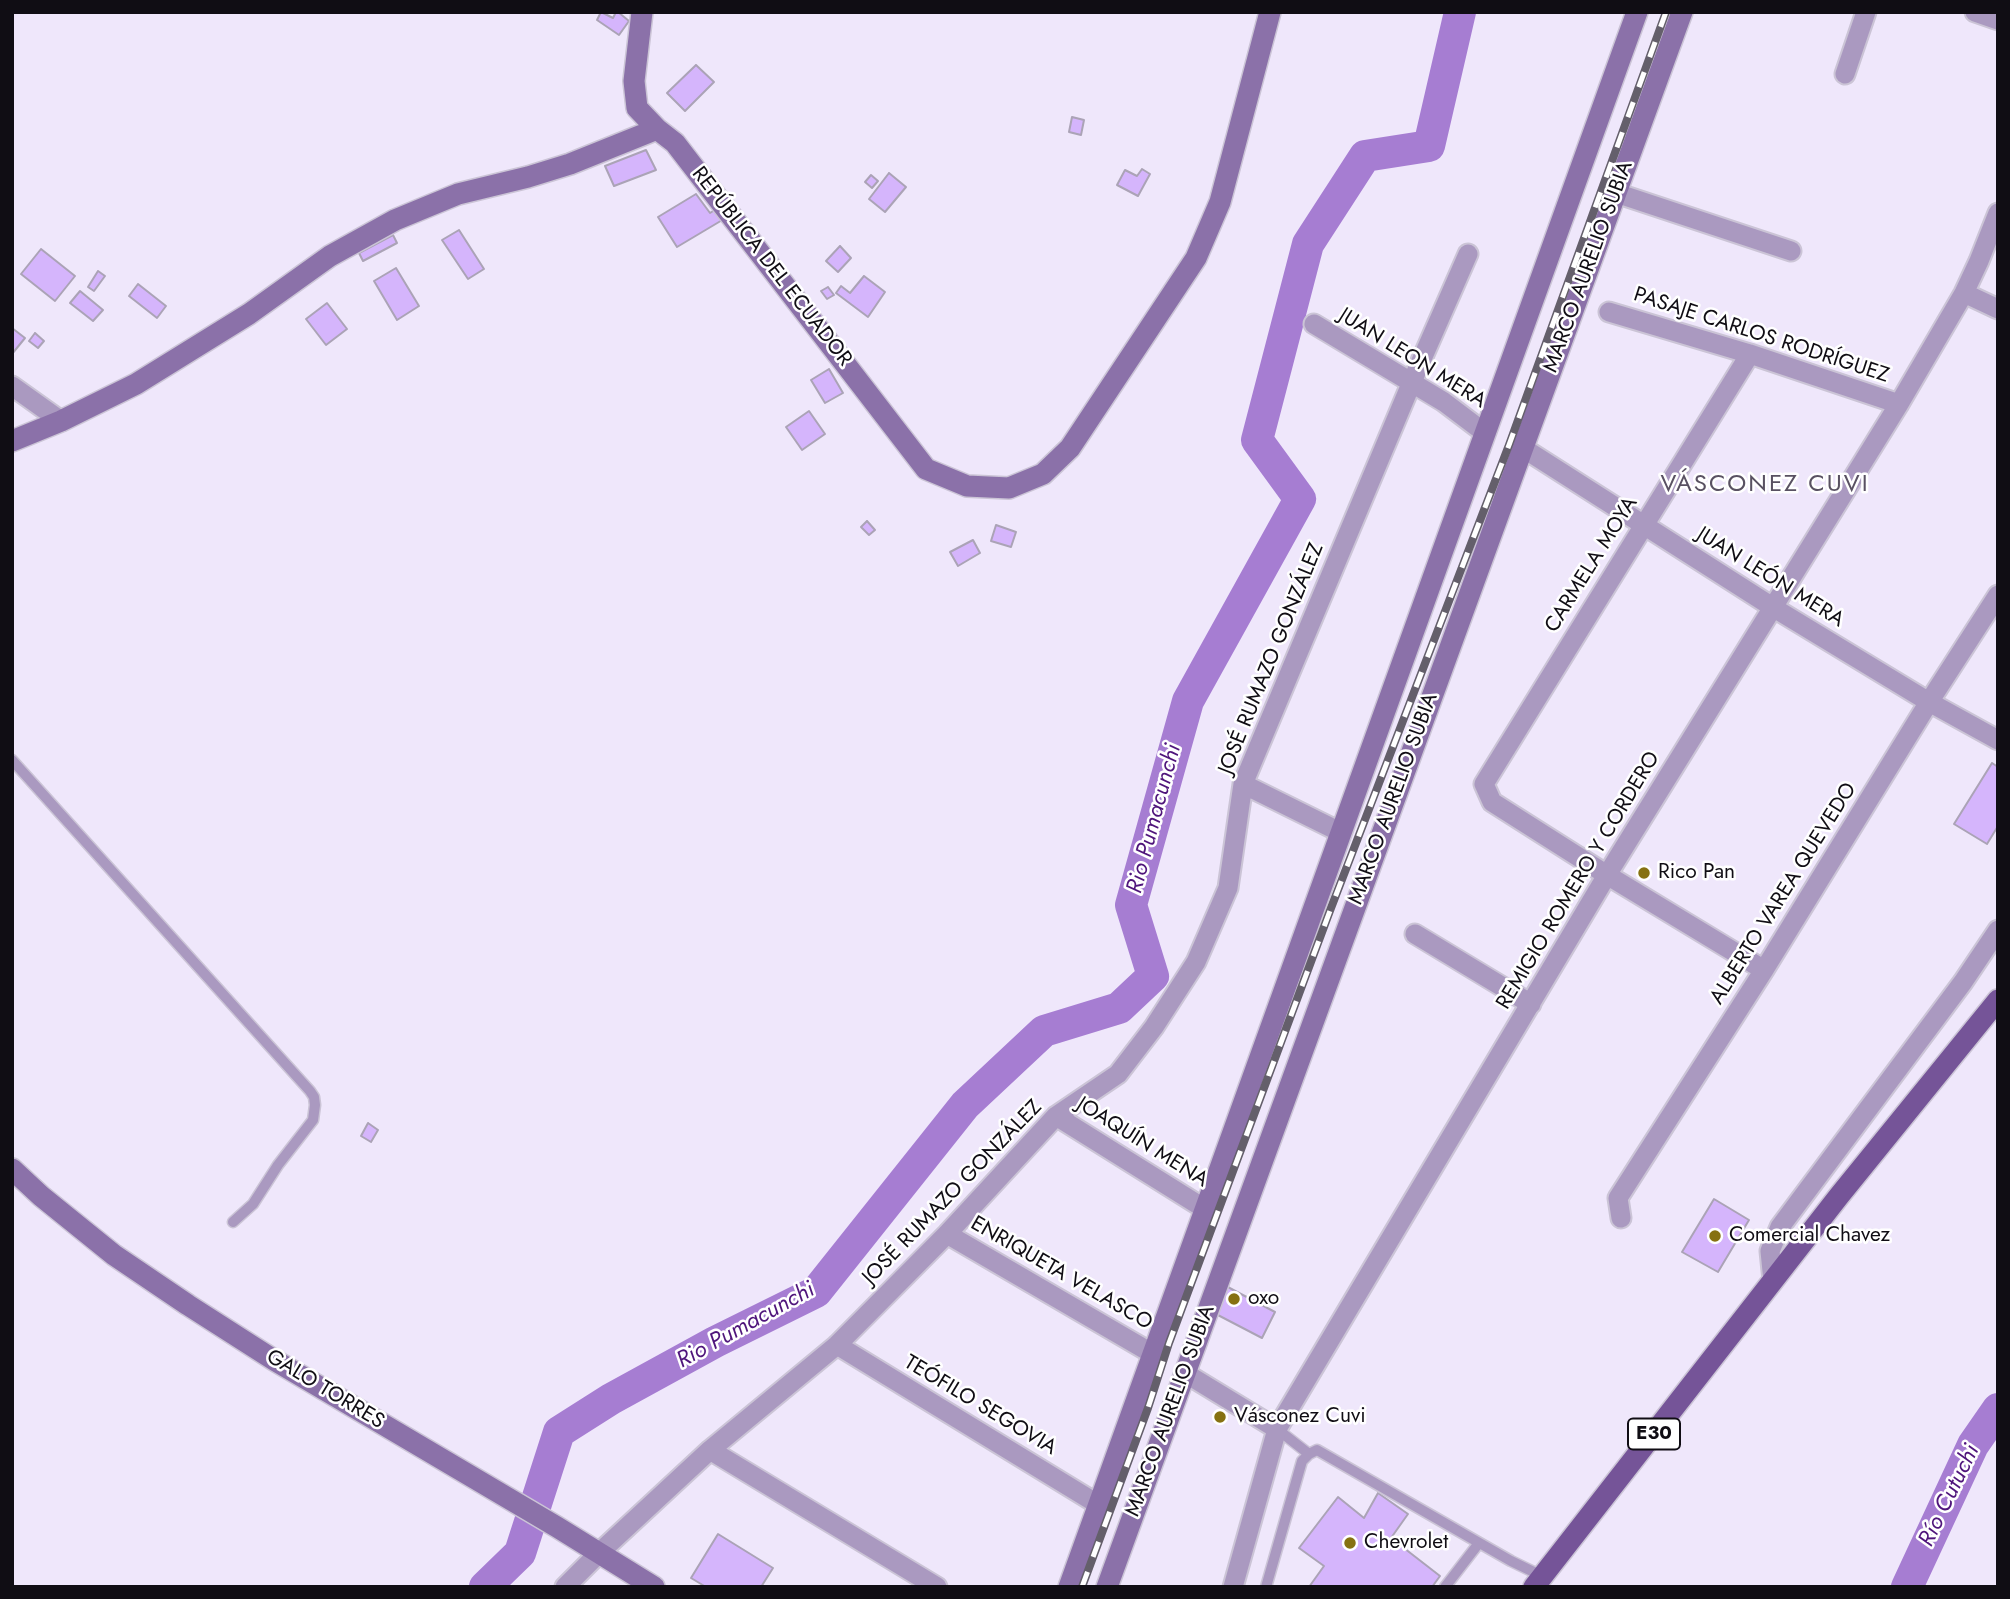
<!DOCTYPE html>
<html>
<head>
<meta charset="utf-8">
<style>
  body { margin:0 }
  #map { position:relative; width:2010px; height:1599px; overflow:hidden; background:#efe7fb; font-family:Jost,sans-serif }
  canvas { display:block }
  .frame { position:absolute; inset:0; border:14px solid #100d14; pointer-events:none }
</style>
</head>
<body>
<div id="map">
<canvas width="2010" height="1599"></canvas>
<div class="frame"></div>
</div>
<script>
const c = document.querySelector('canvas').getContext('2d');
c.lineJoin = 'round';
const shape = rows => new Path2D(rows.map(r => 'M' + r).join(''));
function strokePath(path, color, width, dash) { c.strokeStyle = color; c.lineWidth = width; c.lineCap = dash ? 'butt' : 'round'; c.setLineDash(dash || []); c.stroke(path); }
function fillPath(path, color) { c.fillStyle = color; c.fill(path, 'evenodd'); }
function write(font, color, halo, rows, align = 'center') {
  c.font = font + ' Jost,sans-serif'; c.lineWidth = 5; c.setLineDash([]); c.textBaseline = 'middle'; c.strokeStyle = halo; c.fillStyle = color; for (const [text, x, y, turn = 0] of rows) {
    c.save(); c.translate(x, y); c.rotate((+turn || 0) * Math.PI / 180); c.textAlign = isNaN(turn) ? turn : align; if (halo) c.strokeText(text, 0, 0); c.fillText(text, 0, 0); c.restore();
  }
}
const river = shape([
  [485,1587,520,1553,559,1432,611,1399,715,1342,816,1292,965,1105,1044,1031,1119,1008,1153,976,1131,905,1188,701,1300,499,1257,440,1308,244,1365,156,1429,146,1460,12],
  [1907,1587,1973,1445,1998,1409]
]);
const building = shape([
  [601,12,613,18,616,12,618,12,629,21,619,35,597,20,601,12],
  [696,65,714,82,685,111,667,93,696,65],
  [1072,117,1084,120,1081,135,1069,132,1072,117],
  [646,150,656,170,614,186,605,166,646,150],
  [1142,169,1150,174,1138,196,1117,185,1125,170,1137,176,1142,169],
  [889,173,906,187,885,212,869,199,889,173],
  [871,175,878,181,872,188,865,182,871,175],
  [696,194,710,213,718,208,724,219,677,247,658,217,696,194],
  [459,230,484,269,468,279,442,240,459,230],
  [393,235,397,243,363,261,359,253,393,235],
  [840,246,851,258,838,272,826,261,840,246],
  [41,249,75,276,55,301,21,274,41,249],
  [396,268,419,306,397,320,374,281,396,268],
  [98,271,105,276,94,291,88,287,98,271],
  [864,276,885,292,868,317,836,293,841,286,850,293,864,276],
  [138,284,166,306,157,318,129,296,138,284],
  [828,287,834,295,827,299,821,291,828,287],
  [80,291,103,310,93,321,70,303,80,291],
  [327,303,347,329,326,345,306,319,327,303],
  [12,328,25,338,12,354,12,328],
  [35,333,44,341,38,348,29,341,35,333],
  [829,369,843,393,825,403,811,380,829,369],
  [809,411,825,434,802,450,786,427,809,411],
  [867,521,875,530,869,535,861,527,867,521],
  [996,525,1016,532,1011,547,991,541,996,525],
  [973,540,980,553,958,566,950,552,973,540],
  [1992,763,1998,767,1998,826,1987,844,1954,824,1992,763],
  [368,1123,378,1130,371,1142,361,1136,368,1123],
  [1714,1199,1749,1220,1718,1272,1682,1252,1714,1199],
  [1224,1285,1275,1312,1262,1338,1214,1313,1224,1285],
  [1378,1493,1408,1514,1391,1538,1440,1576,1432,1587,1309,1587,1324,1566,1299,1548,1338,1497,1364,1518,1378,1493],
  [718,1534,773,1568,761,1587,706,1587,691,1578,718,1534]
]);
const lane = shape([
  [12,760,310,1091,314,1097,315,1105,313,1120,278,1165,253,1204,233,1222],
  [1277,1429,1309,1454],
  [1266,1587,1302,1461,1309,1454,1317,1450,1511,1561,1542,1576],
  [1445,1587,1479,1543]
]);
const street = shape([
  [1975,12,1998,20],
  [1845,74,1866,12],
  [1616,193,1791,251],
  [1964,293,1998,309],
  [1609,312,1750,354,1899,404],
  [1314,324,1444,402,1485,433],
  [1750,354,1484,784,1492,802,1607,875,1764,970],
  [12,386,61,421],
  [1523,448,1774,608,1929,702,1998,740],
  [1243,784,1340,832],
  [1415,934,1531,1004],
  [1056,1116,1205,1209],
  [1621,1218,1618,1198,1764,970,1929,702,1998,595],
  [947,1234,1153,1354],
  [1773,1281,1770,1251,1780,1227,1963,982,1998,930],
  [837,1345,1099,1505],
  [1185,1373,1277,1429],
  [710,1450,937,1587],
  [565,1587,599,1553,710,1450,837,1345,947,1234,1056,1116,1118,1074,1154,1027,1196,962,1228,888,1243,784,1411,384,1468,254],
  [1233,1587,1277,1429,1607,875,1899,404,1964,293,1979,261,1998,213]
]);
const secondary = shape([
  [642,12,634,81,637,108,657,129,675,143,926,469,967,486,1009,488,1043,474,1070,448,1196,258,1220,202,1270,12],
  [12,441,61,421,136,384,249,314,330,256,395,220,458,194,528,177,570,164,657,129],
  [12,1169,41,1196,114,1255,188,1305,274,1360,557,1527,654,1587],
  [1069,1587,1637,12],
  [1107,1587,1682,12]
]);
const primary = shape([
  [1534,1587,1839,1196,1998,1000]
]);
const rail = shape([
  [1082,1587,1148,1408,1169,1343,1331,908,1509,445,1666,12]
]);
const markers = [
  [1644,873,7,"#867111"],
  [1715,1236,7,"#867111"],
  [1234,1299,7,"#867111"],
  [1220,1417,7,"#867111"],
  [1350,1543,7,"#867111"]
];
const shields = [
  [1654,1434,52]
];
const shieldNames = [
  ["E30",1654,1434]
];
const streetNames = [
  ["REPÚBLICA DEL ECUADOR",771,267,52],
  ["MARCO AURELIO SUBIA",1589,267,-70],
  ["PASAJE CARLOS RODRÍGUEZ",1761,336,18],
  ["JUAN LEON MERA",1412,359,32],
  ["CARMELA MOYA",1592,565,-58],
  ["JUAN LEÓN MERA",1770,578,32],
  ["JOSÉ RUMAZO GONZÁLEZ",1272,659,-68],
  ["MARCO AURELIO SUBIA",1394,799,-70],
  ["REMIGIO ROMERO Y CORDERO",1579,881,-59],
  ["ALBERTO VAREA QUEVEDO",1784,894,-58],
  ["JOAQUÍN MENA",1142,1143,32],
  ["JOSÉ RUMAZO GONZÁLEZ",953,1193,-46],
  ["ENRIQUETA VELASCO",1061,1274,30],
  ["GALO TORRES",325,1390,31],
  ["TEÓFILO SEGOVIA",980,1406,31],
  ["MARCO AURELIO SUBIA",1171,1411,-70]
];
const poiNames = [
  ["Rico Pan",1658,873],
  ["Comercial Chavez",1729,1236],
  ["oxo",1248,1299],
  ["Vásconez Cuvi",1234,1417],
  ["Chevrolet",1364,1543]
];
const waterNames = [
  ["Rio Pumacunchi",1155,819,-75],
  ["Rio Pumacunchi",746,1326,-29],
  ["Río Cutuchi",1950,1496,-64]
];
const quarterNames = [
  ["VÁSCONEZ CUVI",1765,485]
];
strokePath(river, '#a67dd2', 32);
fillPath(building, '#d5b5fc');
strokePath(building, '#aba3b6', 2);
strokePath(lane, '#cbc4d6', 13);
strokePath(street, '#cbc4d6', 23);
strokePath(secondary, '#cbc4d6', 24);
strokePath(primary, '#cbc4d6', 24);
strokePath(lane, '#aa99c0', 10);
strokePath(street, '#aa99c0', 19);
strokePath(secondary, '#8b71a9', 21);
strokePath(primary, '#755498', 21);
strokePath(rail, '#645f6b', 8);
strokePath(rail, '#fff', 5, [16]);
for (const [x, y, r, color] of markers) { const dot = new Path2D(); dot.arc(x, y, r, 0, 2 * Math.PI); c.fillStyle = color; c.fill(dot); strokePath(dot, '#fff', 2.5); }
for (const [x, y, w] of shields) { const box = new Path2D(); box.roundRect(x - w / 2, y - 15.5, w, 31, 5); c.fillStyle = '#fff'; c.fill(box); strokePath(box, '#100d14', 2); }
write('bold 19px', '#100d14', null, shieldNames);
write('21px', '#100d14', '#fff', streetNames);
write('21px', '#100d14', '#fff', poiNames, 'left');
write('italic 23px', '#4f157b', '#fff', waterNames);
c.letterSpacing = '2px';
write('24px', '#595162', '#fff', quarterNames);
c.letterSpacing = '0px';
</script>
</body>
</html>
